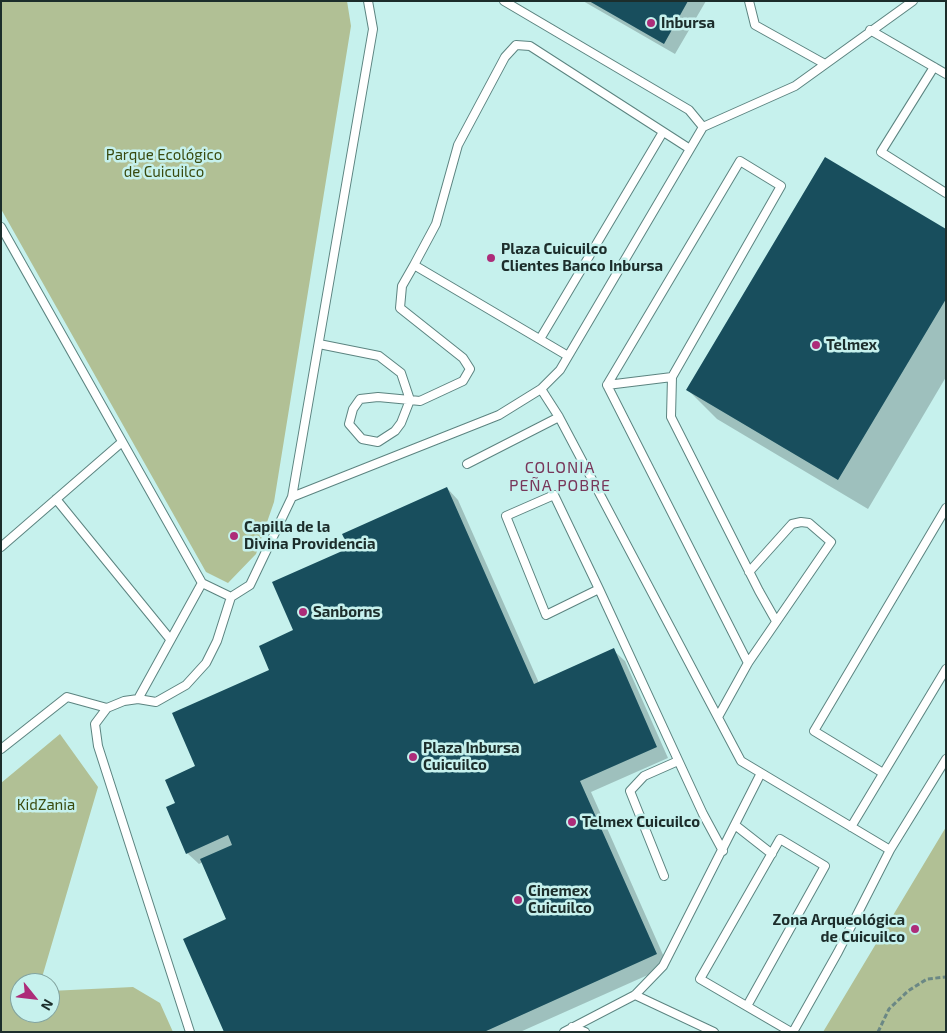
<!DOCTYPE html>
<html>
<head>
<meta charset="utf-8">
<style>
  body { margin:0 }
  #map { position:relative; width:947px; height:1033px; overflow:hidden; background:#c6f1ed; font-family:"Exo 2",sans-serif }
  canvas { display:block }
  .frame { position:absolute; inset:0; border:2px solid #1c2d2b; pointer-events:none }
  .north { position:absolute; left:10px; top:973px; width:50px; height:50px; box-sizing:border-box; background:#c6f1ed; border:1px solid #82a39f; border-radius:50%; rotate:119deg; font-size:14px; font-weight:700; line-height:20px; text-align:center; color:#1c2d2b }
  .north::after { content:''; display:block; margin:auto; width:18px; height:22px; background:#ad2c79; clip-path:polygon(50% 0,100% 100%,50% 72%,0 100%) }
</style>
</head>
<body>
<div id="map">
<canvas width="947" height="1033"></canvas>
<div class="frame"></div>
<div class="north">N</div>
</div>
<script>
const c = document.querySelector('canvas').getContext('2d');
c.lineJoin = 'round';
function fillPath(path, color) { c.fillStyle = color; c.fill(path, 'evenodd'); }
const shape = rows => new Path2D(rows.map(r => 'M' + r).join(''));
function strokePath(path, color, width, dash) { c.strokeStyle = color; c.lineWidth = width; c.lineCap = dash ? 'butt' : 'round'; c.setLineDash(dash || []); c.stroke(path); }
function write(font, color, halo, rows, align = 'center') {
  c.font = font + ' "Exo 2",sans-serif'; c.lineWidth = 5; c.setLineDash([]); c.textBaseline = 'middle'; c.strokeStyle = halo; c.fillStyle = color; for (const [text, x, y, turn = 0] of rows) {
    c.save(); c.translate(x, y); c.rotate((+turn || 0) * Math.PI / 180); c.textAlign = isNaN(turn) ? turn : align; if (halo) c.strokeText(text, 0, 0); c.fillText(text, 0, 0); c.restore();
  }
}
const green = shape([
  [1,1,347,1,351,26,274,502,256,554,228,583,206,572,1,209],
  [60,734,98,787,43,974,43,983,20,983,20,1013,50,1013,50,991,133,987,160,1003,173,1032,1,1032,1,783],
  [946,827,946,1032,823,1032]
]);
const shadow = shape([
  [583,1,706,1,675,54],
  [946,230,946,377,868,509,717,419,688,390],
  [447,488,458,500,539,683,613,650,625,661,668,758,591,792,668,966,520,1032,225,1032,228,920,203,862,199,864,187,853,177,803,197,767,271,670,350,548]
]);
const building = shape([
  [589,1,688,1,664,44],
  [825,157,946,229,946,299,838,480,686,390],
  [447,487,534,684,614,648,657,747,580,781,657,954,484,1032,224,1032,183,939,226,919,200,859,232,845,228,835,186,854,166,807,175,803,165,780,195,766,172,713,269,670,259,646,293,630,272,582,349,548,342,534]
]);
const path = shape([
  [878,1032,889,1009,908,991,927,979,946,977]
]);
const lane = shape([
  [504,1,689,110,703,127],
  [749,1,755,25,825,64],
  [870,30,946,74],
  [934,67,881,152,946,193],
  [1,227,202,583,231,597,250,585,292,497,373,29,368,1],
  [540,339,663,132],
  [319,344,379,356,401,373,410,400,401,423,395,431,378,442,362,439,349,424,353,409,360,399,378,397,410,400,420,401,463,381,470,369,463,358,400,308,402,286,414,265],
  [568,356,414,265,436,224,458,145,505,57,516,45,530,46,690,149],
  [607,385,672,377],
  [541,389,559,417,741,761,890,850],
  [467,464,559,417],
  [292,497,499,415,541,389,560,370,703,127,795,86,913,1],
  [56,499,170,639],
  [1,547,122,442],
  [599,589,546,615,506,516,554,495,599,589,703,814,723,851],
  [748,663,607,385,740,161,781,186,672,377,671,417,759,591,776,621],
  [138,699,156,702,186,685,206,663,217,641,231,597],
  [718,717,748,663,831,542,809,523,801,522,792,524,749,572],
  [1,749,67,697,107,708],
  [883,773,814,731,946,508],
  [735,825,772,854],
  [851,827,946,669],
  [664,876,630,791,644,776,678,761],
  [635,995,714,1032],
  [747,1006,825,866,780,839,700,979,791,1032],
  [572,1027,585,1032],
  [190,1032,98,746,95,724,107,708,124,701,138,699,202,583],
  [564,1032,635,995,663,966,761,773],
  [793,1032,838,952,890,850,946,759]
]);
const markers = [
  [651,23,5,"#ad2c79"],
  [491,258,5,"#ad2c79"],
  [816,345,5,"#ad2c79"],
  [234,536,5,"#ad2c79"],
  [303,612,5,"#ad2c79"],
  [413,757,5,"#ad2c79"],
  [572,822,5,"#ad2c79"],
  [518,900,5,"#ad2c79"],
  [915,929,5,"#ad2c79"]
];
const poiNames = [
  ["Inbursa",661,23],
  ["Plaza Cuicuilco",501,249],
  ["Clientes Banco Inbursa",501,266],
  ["Telmex",826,345],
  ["Capilla de la",244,527],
  ["Divina Providencia",244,544],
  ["Sanborns",313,612],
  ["Plaza Inbursa",423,748],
  ["Cuicuilco",423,765],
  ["Telmex Cuicuilco",582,822],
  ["Cinemex",528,891],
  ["Cuicuilco",528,908],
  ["Zona Arqueológica",905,920,"right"],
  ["de Cuicuilco",905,937,"right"]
];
const parkNames = [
  ["Parque Ecológico",164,155],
  ["de Cuicuilco",164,172],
  ["KidZania",46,805]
];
const neighbourhoodNames = [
  ["COLONIA",560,468],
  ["PEÑA POBRE",560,486]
];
fillPath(green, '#b1c095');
fillPath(shadow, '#0003');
fillPath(building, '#184e5d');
strokePath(lane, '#5c8480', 10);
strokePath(path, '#6b8885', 3, [5, 2.5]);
strokePath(lane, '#fff', 8);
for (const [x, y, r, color] of markers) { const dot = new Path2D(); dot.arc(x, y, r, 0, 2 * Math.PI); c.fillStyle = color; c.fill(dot); strokePath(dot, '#c6f1ed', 2); }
write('bold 15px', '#1c2d2b', '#c6f1ed', poiNames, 'left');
write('15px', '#394a0e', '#c6f1ed', parkNames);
c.letterSpacing = '1px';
write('16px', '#78375a', '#c6f1ed', neighbourhoodNames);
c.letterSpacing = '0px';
</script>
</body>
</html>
